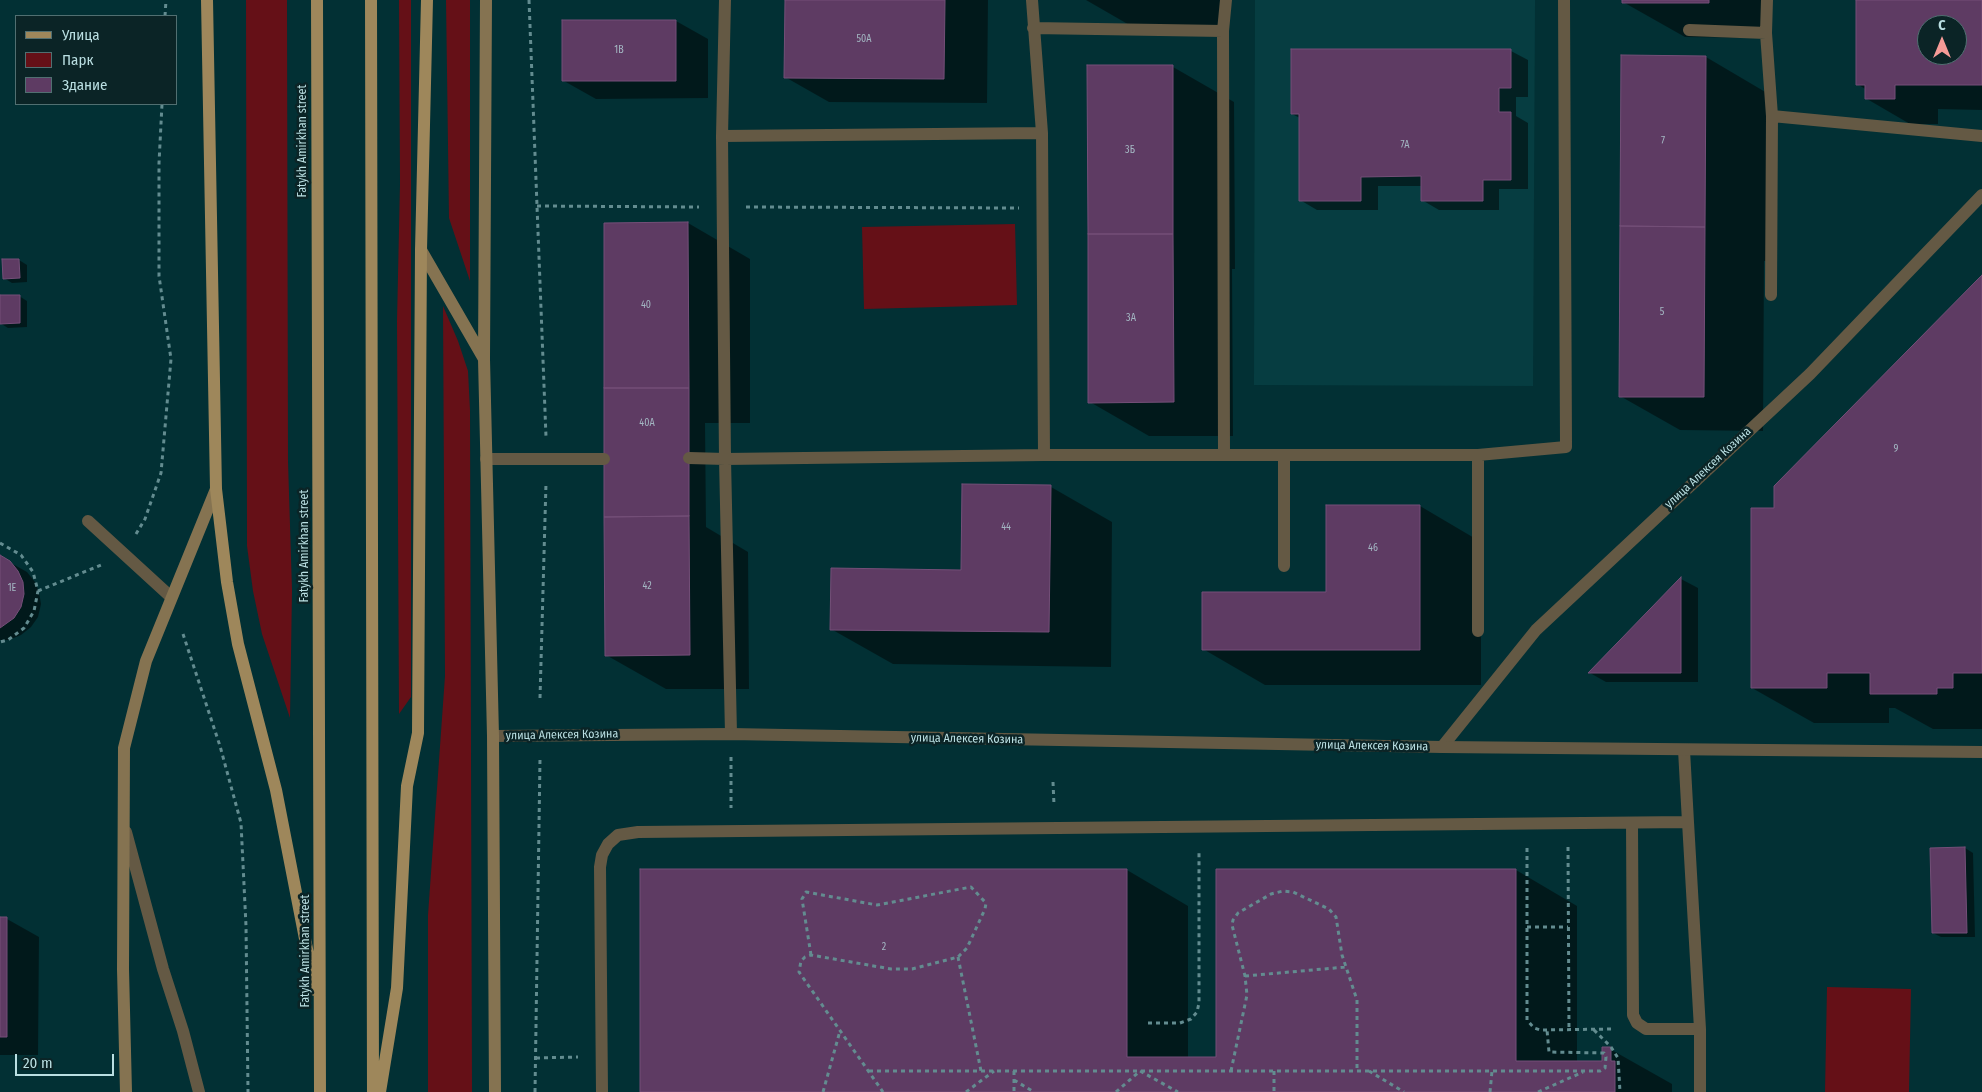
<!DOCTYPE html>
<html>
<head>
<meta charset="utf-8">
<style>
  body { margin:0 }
  #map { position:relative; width:1982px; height:1092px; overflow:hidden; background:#023034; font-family:"Fira Sans Condensed",sans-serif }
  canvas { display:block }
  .legend { position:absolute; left:15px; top:15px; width:162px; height:90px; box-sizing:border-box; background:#0b2426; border:1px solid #516f71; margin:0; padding:6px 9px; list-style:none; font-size:15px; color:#badfe2 }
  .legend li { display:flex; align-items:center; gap:10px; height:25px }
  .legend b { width:25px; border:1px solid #516f71 }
  .north { position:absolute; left:1917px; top:15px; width:50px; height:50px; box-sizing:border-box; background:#0b2426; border:1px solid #516f71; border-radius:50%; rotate:0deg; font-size:14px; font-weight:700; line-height:20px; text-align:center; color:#badfe2 }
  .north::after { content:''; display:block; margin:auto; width:18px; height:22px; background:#f59b97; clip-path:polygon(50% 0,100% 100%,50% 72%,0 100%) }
  .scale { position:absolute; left:15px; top:1054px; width:99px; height:22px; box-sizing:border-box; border:2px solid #badfe2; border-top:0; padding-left:6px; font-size:15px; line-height:18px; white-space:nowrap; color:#badfe2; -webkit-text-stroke:4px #0b2426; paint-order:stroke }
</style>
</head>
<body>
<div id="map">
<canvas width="1982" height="1092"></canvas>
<ul class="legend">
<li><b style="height:6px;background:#9e875b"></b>Улица</li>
<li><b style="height:14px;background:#651017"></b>Парк</li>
<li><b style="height:14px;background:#5e3b63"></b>Здание</li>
</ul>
<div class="north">С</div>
<div class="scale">20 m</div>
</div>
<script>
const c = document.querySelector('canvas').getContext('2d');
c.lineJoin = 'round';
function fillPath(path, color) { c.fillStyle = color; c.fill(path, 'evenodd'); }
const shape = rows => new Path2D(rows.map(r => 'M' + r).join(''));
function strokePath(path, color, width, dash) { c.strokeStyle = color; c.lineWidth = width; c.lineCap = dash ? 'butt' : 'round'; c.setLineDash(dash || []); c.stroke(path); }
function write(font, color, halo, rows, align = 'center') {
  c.font = font + ' "Fira Sans Condensed",sans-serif'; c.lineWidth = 5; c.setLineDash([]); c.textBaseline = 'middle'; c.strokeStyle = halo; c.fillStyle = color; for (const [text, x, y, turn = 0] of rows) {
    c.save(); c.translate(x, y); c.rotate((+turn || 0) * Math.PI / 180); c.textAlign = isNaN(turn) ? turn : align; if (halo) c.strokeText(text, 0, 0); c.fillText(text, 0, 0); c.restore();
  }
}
const built = shape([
  [1255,0,1535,0,1533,386,1254,385]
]);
const green = shape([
  [246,0,287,0,288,461,292,590,290,718,262,634,253,591,247,546],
  [399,0,411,0,411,697,399,714,397,321,400,184],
  [446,0,470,0,470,281,449,218],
  [1015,224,1017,305,864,309,862,227],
  [443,306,458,341,468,371,470,410,472,1092,428,1092,428,915,445,676],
  [1827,987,1911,989,1909,1092,1825,1092]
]);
const shadow = shape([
  [786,0,988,0,987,103,829,102,785,77],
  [1086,0,1228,0,1228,35,1145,34],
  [1623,0,1771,0,1770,38,1685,37,1623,2],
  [1857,0,1982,0,1982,110,1938,109,1938,124,1910,124,1867,99,1867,90,1857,84],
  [1927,25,1957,25,1957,55,1927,55],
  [676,21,708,39,708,98,596,99,564,81],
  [1292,51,1511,51,1528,60,1528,97,1516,97,1516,116,1528,123,1528,189,1499,189,1499,210,1439,210,1422,200,1422,186,1378,186,1378,210,1317,210,1300,200,1300,118,1292,114],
  [1706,57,1767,93,1766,261,1764,261,1763,431,1680,430,1620,396],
  [1173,67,1234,102,1235,269,1232,269,1233,436,1149,436,1090,402],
  [688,223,750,259,750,423,705,423,706,527,748,552,749,689,666,689,606,655],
  [19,260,27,265,27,282,12,283,4,278],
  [1982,277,1982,729,1933,729,1895,708,1889,708,1889,723,1814,723,1752,688,1775,509],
  [19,296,27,301,27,327,8,328,0,323],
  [1051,487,1112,522,1111,667,893,664,831,629,962,571],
  [1420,506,1481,542,1481,685,1265,685,1203,649,1328,593],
  [0,557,27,572,35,582,39,592,41,604,38,617,31,627,21,635,9,640,0,640],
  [1681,579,1698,588,1698,682,1606,682,1590,673],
  [1965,848,1973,853,1975,937,1941,937,1933,933],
  [1127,870,1188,906,1188,1058,1218,1058,1516,870,1577,906,1577,1062,1603,1062,1610,1049,1672,1084,1672,1092,642,1092],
  [0,919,7,919,39,937,38,1055,0,1055]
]);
const building = shape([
  [785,0,945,0,944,79,784,78,785,0],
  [1622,0,1709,0,1709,3,1622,3,1622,0],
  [1856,0,1982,0,1982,85,1895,85,1895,99,1865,99,1865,85,1856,85,1856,0],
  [1927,25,1957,25,1957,55,1927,55,1927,25],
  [562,20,676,20,676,81,562,81,562,20],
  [1291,49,1511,49,1511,88,1499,88,1499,112,1511,112,1511,180,1483,180,1483,201,1421,201,1421,176,1361,177,1361,201,1299,201,1299,114,1291,114,1291,49],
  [1621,55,1706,56,1705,227,1620,226,1621,55],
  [1087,65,1173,65,1173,234,1088,234,1087,65],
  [688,222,689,388,604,388,604,223,688,222],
  [1620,226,1705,227,1704,397,1619,397,1620,226],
  [1088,234,1173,234,1174,402,1088,403,1088,234],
  [2,259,19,259,20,278,3,279,2,259],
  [1982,275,1982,673,1953,673,1953,688,1937,688,1937,694,1870,694,1870,673,1827,673,1827,688,1751,688,1751,508,1774,508,1774,486,1982,275],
  [0,295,20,295,20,323,0,324,0,295],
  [604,388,689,388,689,516,604,517,604,388],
  [962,484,1051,485,1049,632,830,630,831,568,961,570,962,484],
  [1326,505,1420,505,1420,650,1202,650,1202,592,1326,592,1326,505],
  [689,516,690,655,605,656,604,517,689,516],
  [0,555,10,561,18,571,23,582,24,594,21,607,14,618,0,628,0,555],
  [1681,577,1681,673,1588,673,1681,577],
  [1965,847,1967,933,1932,933,1930,848,1965,847],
  [640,869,1127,869,1127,1057,1216,1057,1216,869,1516,869,1516,1061,1602,1061,1602,1047,1611,1047,1611,1061,1615,1061,1615,1092,640,1092,640,869],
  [0,917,7,917,7,1037,0,1037,0,917]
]);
const path = shape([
  [529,0,546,437],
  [165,16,166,0],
  [537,206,699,207],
  [746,207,1019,208],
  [136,534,145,519,161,473,171,359,159,276,159,163,162,104],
  [0,543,21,555,33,572,38,591,34,611,24,628,8,640,0,642],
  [38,591,101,565],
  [183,634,220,746,241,823,246,926,248,1092],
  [540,698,546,483],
  [731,757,731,808],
  [1053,782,1054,805],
  [1568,847,1569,1030],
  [1527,848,1527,1020,1534,1028,1540,1030,1615,1029],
  [1527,927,1568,927],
  [811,955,802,899,806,892,877,905,971,887,986,903,985,909,967,948,958,957,912,969,891,969,811,955,805,957,801,961,799,972,883,1092],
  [958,957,981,1071],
  [1245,976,1346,967],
  [1148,1023,1180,1023,1191,1019,1197,1012,1199,1003,1199,850],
  [1594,1030,1611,1047,1618,1058,1620,1092],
  [536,1058,578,1057],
  [869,1071,1600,1071,1605,1068,1606,1057,1604,1053,1549,1052,1547,1030],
  [1014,1071,1014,1092],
  [1231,1071,1247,995,1245,976,1232,925,1233,920,1238,913,1271,894,1283,891,1293,892,1329,909,1336,917,1342,955,1357,1000,1357,1071],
  [1274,1071,1274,1092],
  [1369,1071,1404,1092],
  [1014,1080,1034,1092],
  [535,1092,540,759],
  [823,1092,840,1031],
  [966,1092,994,1071],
  [1116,1092,1140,1071,1178,1092],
  [1490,1092,1492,1071],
  [1538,1092,1583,1072]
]);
const lane = shape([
  [725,0,722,136,725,459,731,734],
  [1032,0,1042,133,1044,455],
  [1767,0,1766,33,1772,116,1771,295],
  [1033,28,1223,31],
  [1689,30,1766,33],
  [1772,116,1982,136],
  [722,136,1042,133],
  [1224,455,1223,31,1226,0],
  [1284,455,1284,566],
  [689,458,725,459,1044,455,1478,455,1566,447,1564,0],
  [486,459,604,459],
  [88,521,171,597],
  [1478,631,1478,455],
  [1442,747,1536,630,1810,374,1982,195],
  [1684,750,1688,822],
  [1632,823,1633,1015,1637,1023,1646,1029,1700,1029],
  [126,832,163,969,183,1031,199,1092],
  [602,1092,600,867,602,855,608,844,618,835,638,832,1688,822,1700,1029,1700,1092]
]);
const street = shape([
  [493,736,731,734,1442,747,1982,752]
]);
const secondary = shape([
  [486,0,484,359,493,736,495,1092],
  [421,250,484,359],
  [126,1092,123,969,124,748,146,661,216,489]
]);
const primary = shape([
  [207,0,216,489,227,582,238,644,276,790,315,990],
  [317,0,320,1092],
  [371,0,373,1092],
  [380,1092,397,988,407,786,418,733,421,250,427,0]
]);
const numberNames = [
  ["50А",864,39],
  ["1В",619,50],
  ["7",1663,141],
  ["7А",1405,145],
  ["3Б",1130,150],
  ["40",646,305],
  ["5",1662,312],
  ["3А",1131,318],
  ["40А",647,423],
  ["9",1896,449],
  ["44",1006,527],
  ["46",1373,548],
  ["42",647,586],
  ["1Е",12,588],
  ["2",884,947]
];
const streetNames = [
  ["Fatykh Amirkhan street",303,141,-90],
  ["улица Алексея Козина",1708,468,-43],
  ["Fatykh Amirkhan street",305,546,-90],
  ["улица Алексея Козина",562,735,-1],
  ["улица Алексея Козина",967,739,1],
  ["улица Алексея Козина",1372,746,1],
  ["Fatykh Amirkhan street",306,951,-90]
];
fillPath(built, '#063d41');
fillPath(green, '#651017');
fillPath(shadow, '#0007');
fillPath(building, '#5e3b63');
strokePath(building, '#744f78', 1);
strokePath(path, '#638c90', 3, [4, 4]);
strokePath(lane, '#645944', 12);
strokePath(street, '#645944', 12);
strokePath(secondary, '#857351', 12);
strokePath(primary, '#9e875b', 12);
write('10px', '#a3b6c2', null, numberNames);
write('12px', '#badfe2', '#0b2426', streetNames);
</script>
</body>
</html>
